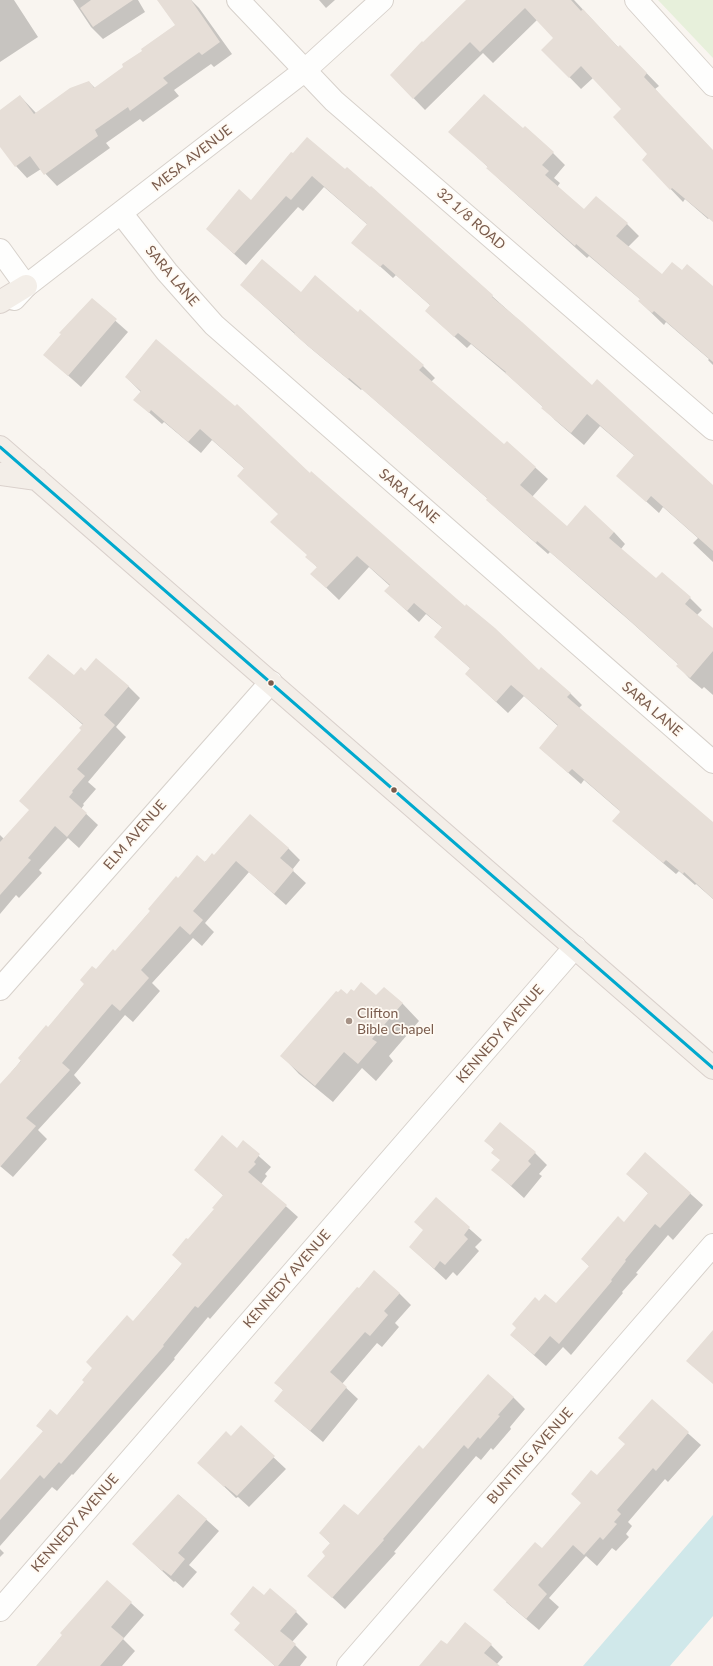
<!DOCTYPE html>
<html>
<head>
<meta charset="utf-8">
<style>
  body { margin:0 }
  canvas { display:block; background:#f9f5f0 }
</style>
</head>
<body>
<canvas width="713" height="1666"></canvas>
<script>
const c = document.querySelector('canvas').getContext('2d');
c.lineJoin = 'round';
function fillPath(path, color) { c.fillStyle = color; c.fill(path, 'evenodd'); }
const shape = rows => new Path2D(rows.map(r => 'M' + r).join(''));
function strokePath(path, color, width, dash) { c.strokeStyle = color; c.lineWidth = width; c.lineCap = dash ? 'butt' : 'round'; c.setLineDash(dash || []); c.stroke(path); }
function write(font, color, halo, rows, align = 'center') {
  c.font = font + ' Lato,sans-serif'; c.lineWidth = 3.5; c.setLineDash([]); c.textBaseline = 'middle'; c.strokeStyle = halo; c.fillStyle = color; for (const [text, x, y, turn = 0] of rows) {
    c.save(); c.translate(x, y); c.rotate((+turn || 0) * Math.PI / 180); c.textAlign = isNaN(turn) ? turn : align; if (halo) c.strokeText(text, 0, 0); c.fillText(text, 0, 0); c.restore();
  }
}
const green = shape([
  [658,0,713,0,713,58]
]);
const water = shape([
  [713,1515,713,1616,670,1666,583,1666]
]);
const shadow = shape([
  [0,0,14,0,38,37,0,62],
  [73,0,138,0,145,12,103,39,91,27],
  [181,0,191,0,199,8,232,54,214,67,211,64,174,90,179,96,143,122,140,119,106,143,110,148,57,186,41,169,27,178,16,166,0,145,0,111,20,96,36,113,89,82,95,88,125,67,176,26],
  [319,0,335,0,326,8],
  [467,0,574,0,619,48,632,58,659,86,655,89,713,153,713,214,708,219,685,199,683,202,643,160,649,154,623,109,593,78,581,89,543,50,555,39,537,20,493,63,483,53,425,110,391,75],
  [523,130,553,153,565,165,554,178,560,183,557,187,584,211,627,224,639,236,628,247,662,276,713,287,713,365,708,360,709,359,666,322,664,325,639,301,641,300,589,256,587,258,500,180,488,167,450,132],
  [291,154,492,296,592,386,713,486,713,562,693,543,698,538,663,507,659,513,618,476,635,456,600,426,584,445,555,420,543,407,509,376,471,344,467,348,426,311,431,306,396,275,393,278,353,242,368,225,324,187,303,211,298,207,246,265,207,229,251,201],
  [241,285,301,294,358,313,423,366,435,378,431,382,504,445,507,442,548,479,532,497,567,527,614,532,625,544,621,549,656,580,690,598,702,610,697,615,713,629,713,695,704,687,702,689,689,678,678,666,679,665,630,621,550,552,548,554,499,511,487,500,488,499,362,389,361,390,308,346],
  [92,300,128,332,81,387,45,355],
  [126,377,310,474,539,671,570,693,582,705,579,708,713,823,713,899,696,884,695,885,679,871,676,874,626,832,614,820,621,812,584,780,581,784,540,748,558,726,524,696,508,713,466,674,471,669,435,637,443,628,426,614,419,622,385,591,390,586,369,567,339,600,312,574,318,568,307,557,308,555,272,522,279,514,245,469,212,440,201,453,164,422,162,424,135,400,141,392],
  [85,672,128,686,140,698,116,727,126,737,88,782,96,789,83,804,84,805,81,809,98,825,79,848,68,838,39,870,42,873,19,898,16,895,0,914,0,835,4,839,30,811,82,730,83,725,30,678,74,677],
  [288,848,300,860,292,870,306,883,286,905,249,872,205,923,214,932,202,946,193,938,152,983,160,991,133,1022,125,1015,74,1075,81,1083,38,1130,47,1139,13,1177,0,1166,0,1086,96,970,115,952,178,879,214,856],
  [347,995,376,997,402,1003,419,1021,389,1056,393,1061,376,1081,362,1068,333,1102,299,1074,282,1056],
  [486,1141,535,1153,547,1165,539,1174,542,1176,524,1198,493,1170,501,1160,495,1150],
  [243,1142,271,1167,265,1174,267,1176,261,1184,298,1217,210,1319,208,1317,174,1358,175,1359,73,1475,72,1474,57,1491,52,1487,0,1546,0,1482,44,1432,37,1425,57,1416,133,1322,182,1264,188,1241,215,1209,224,1196,195,1170,237,1149],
  [646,1154,703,1205,673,1240,668,1235,636,1273,638,1274,622,1292,623,1293,571,1355,563,1347,546,1366,511,1335,539,1302,556,1305,590,1267,582,1259,624,1223,649,1194,628,1174],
  [436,1199,482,1240,475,1247,479,1251,457,1276,453,1272,446,1280,410,1247,424,1231],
  [399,1293,411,1305,395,1323,399,1327,382,1347,377,1343,342,1384,358,1399,323,1442,275,1401,284,1391,276,1383],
  [513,1397,525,1409,510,1427,511,1429,493,1450,491,1448,481,1460,476,1456,394,1552,396,1553,345,1609,309,1576,327,1556,331,1544,320,1533,358,1517,424,1450],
  [652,1401,701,1445,668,1482,665,1479,628,1522,632,1526,626,1534,629,1537,616,1551,612,1548,597,1566,586,1556,549,1598,559,1607,539,1630,506,1602,542,1549,582,1504,597,1477,626,1444],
  [241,1427,286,1469,249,1507,238,1497,236,1498,211,1474,231,1437],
  [179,1495,219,1531,189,1565,197,1572,183,1588,175,1581,174,1582,133,1544],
  [0,1549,4,1553,0,1557],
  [107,1581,144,1615,123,1639,135,1651,122,1666,37,1666],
  [264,1597,296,1612,308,1624,292,1642,307,1657,300,1666,275,1666,235,1630],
  [447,1645,491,1645,503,1657,496,1665,498,1666,422,1666]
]);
const building = shape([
  [91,0,133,0,93,27,80,8],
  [157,0,191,0,220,42,202,55,199,52,163,78,168,83,130,111,128,107,95,130,98,136,44,175,30,156,15,167,0,147,0,110,20,95,34,114,70,88,89,81,94,88,123,67,122,64,142,51,141,49,175,25],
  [466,0,571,0,581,11,583,9,618,47,620,45,647,73,644,77,713,150,713,222,672,188,670,190,642,160,647,154,613,117,621,109,581,66,569,78,541,50,553,38,525,8,480,52,470,42,413,99,390,75,422,41,423,42],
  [484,94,523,128,525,126,554,152,542,165,549,171,545,175,584,209,596,196,628,223,616,236,662,274,672,262,682,270,687,264,713,286,713,362,654,311,652,313,638,301,640,299,576,244,575,246,486,168,488,167,448,132],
  [307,137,345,169,347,167,370,187,371,186,493,295,492,297,522,322,592,385,597,379,713,485,713,551,651,496,646,502,616,476,634,455,587,414,571,433,541,408,543,407,505,373,506,372,458,333,454,337,425,311,430,305,383,264,380,267,351,243,367,224,312,176,291,200,286,196,234,254,206,229,239,189,251,200,291,152,293,153],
  [262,259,301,292,315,275,358,312,360,309,424,365,419,370,504,444,507,441,536,467,520,485,567,526,585,505,614,532,609,538,656,578,662,572,691,597,685,604,713,628,713,651,690,678,676,666,678,664,617,609,537,541,536,543,486,500,487,498,349,378,348,379,308,346,294,334,295,333,240,285],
  [92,298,117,319,68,376,43,355,61,334,59,333],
  [156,339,235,406,237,404,310,473,311,471,465,606,466,604,495,628,539,670,541,667,571,693,567,697,713,822,713,899,684,872,683,874,666,860,663,863,612,821,620,812,618,809,572,769,568,773,539,748,558,725,511,685,496,702,465,674,470,668,434,637,442,627,414,603,407,611,384,591,390,585,357,556,326,588,310,574,317,567,305,557,307,555,270,522,278,514,237,476,244,468,200,429,188,442,151,410,149,413,133,400,141,391,125,377],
  [48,654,74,675,81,667,85,671,96,658,129,686,104,715,115,725,77,769,85,776,72,791,73,792,69,797,87,813,67,837,55,826,28,858,31,860,0,895,0,842,29,810,19,801,81,730,79,728,83,724,28,678],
  [250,814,289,848,280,858,294,870,274,894,236,861,193,911,203,920,190,935,180,926,141,970,149,978,120,1011,112,1004,62,1063,70,1070,26,1118,36,1126,0,1167,0,1084,21,1061,18,1058,46,1025,48,1027,84,984,80,980,92,966,96,969,113,949,115,951,150,911,148,909,176,876,178,878,197,855,205,862,212,853,214,855],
  [361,982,376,995,384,987,403,1003,372,1039,377,1042,358,1064,344,1052,315,1086,280,1056,336,991,338,992,341,989,347,994,351,989,354,991],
  [500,1122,536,1152,528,1161,531,1164,511,1186,491,1170,500,1160,491,1153,494,1149,484,1141],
  [222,1135,237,1148,243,1140,260,1154,254,1162,256,1164,248,1172,287,1205,198,1308,195,1306,163,1345,164,1346,61,1464,59,1462,44,1479,40,1475,0,1520,0,1480,43,1431,36,1426,50,1409,57,1415,84,1382,82,1380,92,1368,86,1362,127,1315,133,1321,182,1264,172,1255,186,1238,188,1239,214,1209,212,1208,223,1195,194,1170],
  [645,1152,691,1193,660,1228,655,1224,625,1260,626,1261,611,1280,612,1281,559,1344,550,1336,534,1355,510,1335,516,1328,512,1324,535,1297,539,1301,545,1294,556,1303,589,1266,581,1259,618,1216,624,1222,648,1193,626,1174],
  [436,1197,470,1227,464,1235,468,1239,445,1265,440,1261,434,1269,409,1247,423,1230,414,1222],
  [374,1270,400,1293,384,1311,388,1315,370,1336,365,1332,330,1372,347,1387,310,1431,274,1401,283,1390,274,1383,357,1287,359,1288],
  [713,1330,713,1384,686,1361],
  [488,1374,514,1397,498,1415,500,1416,480,1439,478,1437,468,1449,464,1445,383,1539,384,1540,332,1598,307,1576,325,1556,322,1552,330,1543,319,1533,344,1504,358,1515,419,1445,423,1449],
  [652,1399,689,1432,656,1471,653,1468,617,1510,621,1514,614,1522,617,1524,603,1540,600,1537,584,1555,573,1545,538,1585,547,1594,526,1619,493,1590,535,1542,542,1548,581,1503,571,1494,591,1470,597,1475,625,1444,618,1438],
  [241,1425,275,1456,237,1496,225,1486,224,1487,197,1463,226,1431,231,1436],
  [178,1494,207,1519,178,1553,185,1559,171,1576,163,1570,162,1571,132,1544],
  [107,1580,132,1602,111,1627,124,1638,100,1666,36,1666,62,1635,60,1633],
  [253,1586,264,1595,270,1588,297,1611,280,1631,296,1644,278,1666,275,1666,234,1630,240,1623,230,1614],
  [465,1622,492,1644,484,1653,500,1666,419,1666,441,1640,447,1644]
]);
const minor = shape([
  [238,0,334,101,713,429],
  [636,0,713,85],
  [121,213,167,272,214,325,713,762],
  [26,286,304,71,382,0],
  [0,989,271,682],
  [0,1610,575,947],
  [348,1666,713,1245]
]);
const tertiary = shape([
  [0,250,26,286,14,299]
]);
const primary = shape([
  [0,302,26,286],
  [0,447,713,1068],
  [0,474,37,479]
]);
const bus1 = shape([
  [0,447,713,1068]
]);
const markers = [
  [271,683,3.5,"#7a5c4d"],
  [394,790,3.5,"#7a5c4d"],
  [349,1021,4,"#a69286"]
];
const streetNames = [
  ["MESA AVENUE",192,158,-38],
  ["32 1/8 ROAD",471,219,41],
  ["SARA LANE",172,276,50],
  ["SARA LANE",409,496,41],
  ["SARA LANE",652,709,41],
  ["ELM AVENUE",135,835,-49],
  ["KENNEDY AVENUE",500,1034,-49],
  ["KENNEDY AVENUE",287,1279,-49],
  ["BUNTING AVENUE",530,1456,-49],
  ["KENNEDY AVENUE",75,1523,-49]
];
const poiNames = [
  ["Clifton",357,1013],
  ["Bible Chapel",357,1029]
];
fillPath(green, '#e7f0db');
fillPath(water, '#d0e8ea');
fillPath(shadow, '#0003');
fillPath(building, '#e6ded7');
strokePath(minor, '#d7d1cb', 24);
strokePath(tertiary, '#d7d1cb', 24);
strokePath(primary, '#dad1cc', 24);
strokePath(minor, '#fefefd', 22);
strokePath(tertiary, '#fefefd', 22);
strokePath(primary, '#f3eee8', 22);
strokePath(bus1, '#00a9ce', 3);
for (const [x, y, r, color] of markers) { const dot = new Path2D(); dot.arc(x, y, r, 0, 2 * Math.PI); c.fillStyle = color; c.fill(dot); strokePath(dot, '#fffaf3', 1.5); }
write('14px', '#7a5c4d', '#fffaf3', streetNames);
write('14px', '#7a5c4d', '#fffaf3', poiNames, 'left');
</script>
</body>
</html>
